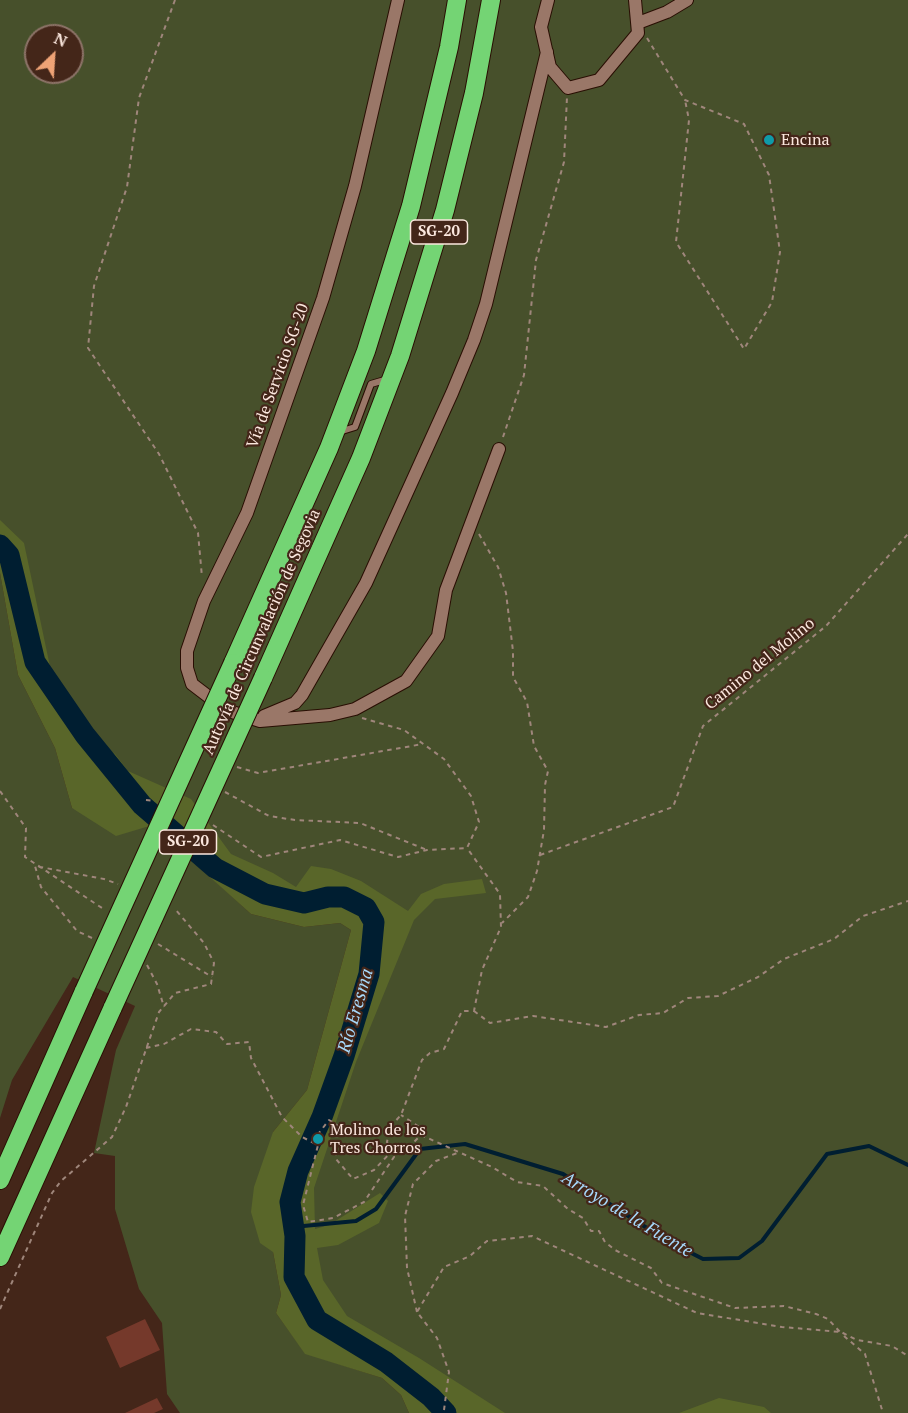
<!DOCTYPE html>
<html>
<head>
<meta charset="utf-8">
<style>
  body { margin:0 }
  #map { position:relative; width:908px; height:1413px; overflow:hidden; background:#442619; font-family:"PT Serif",serif }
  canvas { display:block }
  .north { position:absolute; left:24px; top:24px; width:60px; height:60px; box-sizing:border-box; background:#442619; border:2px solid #8d7368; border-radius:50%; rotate:25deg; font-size:16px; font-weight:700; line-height:24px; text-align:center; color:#fbe7de }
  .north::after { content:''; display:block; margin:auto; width:21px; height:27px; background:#efa376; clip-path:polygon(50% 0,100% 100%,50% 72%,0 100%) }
</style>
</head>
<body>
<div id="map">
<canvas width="908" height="1413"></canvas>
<div class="north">N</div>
</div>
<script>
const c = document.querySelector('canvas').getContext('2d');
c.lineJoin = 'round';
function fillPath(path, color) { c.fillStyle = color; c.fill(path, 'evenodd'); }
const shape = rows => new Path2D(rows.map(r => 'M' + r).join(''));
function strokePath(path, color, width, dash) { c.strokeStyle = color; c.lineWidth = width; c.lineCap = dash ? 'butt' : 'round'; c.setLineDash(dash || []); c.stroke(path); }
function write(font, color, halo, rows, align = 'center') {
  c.font = font + ' "PT Serif",serif'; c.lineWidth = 4.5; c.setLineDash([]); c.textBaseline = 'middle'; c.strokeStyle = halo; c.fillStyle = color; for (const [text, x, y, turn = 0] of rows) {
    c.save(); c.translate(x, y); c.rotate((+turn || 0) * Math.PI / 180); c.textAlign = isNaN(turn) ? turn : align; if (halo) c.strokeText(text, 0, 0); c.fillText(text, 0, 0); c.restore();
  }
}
const green = shape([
  [0,0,908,0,908,1413,446,1413,317,1320,295,1236,374,922,265,894,85,735,35,662,0,545],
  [36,36,72,36,72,72,36,72],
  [0,573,18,675,55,748,72,808,146,827,203,870,251,914,304,927,340,923,351,930,307,1090,273,1132,273,1252,281,1295,276,1313,305,1353,382,1378,401,1395,409,1413,180,1413,167,1394,162,1323,139,1289,115,1209,115,1156,94,1153,116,1050,135,1006,73,977,12,1080,0,1118]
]);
const forest = shape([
  [0,520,24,543,52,676,75,724,115,754,128,771,191,799,231,854,273,873,296,887,311,866,331,869,361,881,408,911,421,894,444,884,482,879,486,893,435,899,414,920,356,1062,314,1188,315,1229,329,1225,380,1193,388,1201,379,1223,338,1245,317,1248,323,1280,347,1316,419,1358,505,1413,409,1413,401,1395,382,1378,305,1354,276,1313,281,1295,273,1252,260,1243,251,1212,254,1187,273,1132,307,1090,351,930,340,923,304,927,251,914,202,870,146,827,116,836,72,808,55,748,18,675,0,573],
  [719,1398,764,1407,771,1413,679,1413]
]);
const stream = shape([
  [293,1227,356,1221,376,1209,420,1149,465,1144,563,1174,664,1239,703,1259,739,1258,762,1241,827,1154,869,1146,908,1165]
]);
const river = shape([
  [0,545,9,555,35,662,85,735,142,805,215,868,265,894,304,903,328,897,344,897,366,908,374,922,369,974,344,1056,322,1117,298,1171,290,1202,295,1236,294,1277,317,1320,386,1362,431,1397,446,1413]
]);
const building = shape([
  [145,1319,160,1350,120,1368,106,1337],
  [157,1398,163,1409,154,1413,125,1413]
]);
const path = shape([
  [175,0,139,98,127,187,94,286,88,348,159,454,198,533,202,577],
  [647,38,685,100,744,124,769,175,780,252,772,302,744,349,676,242,689,120,685,100],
  [503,437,524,375,536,260,564,162,567,97],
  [479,534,498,567,506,593,513,651,513,677,527,702,534,746,548,771,545,785,544,830,537,871,528,897,502,923],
  [237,767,258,773,423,744],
  [0,791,26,828,25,857,105,910],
  [225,792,269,816,295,820,360,823,427,850],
  [146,800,155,801],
  [213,825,261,857,340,840,398,857,427,850,467,848,479,822,471,796,444,759,404,730,362,718],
  [540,855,673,807,703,726,826,626,908,534],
  [92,938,77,931,41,887,35,866,104,879,118,884],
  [158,944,212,977],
  [147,965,157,984,164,1007],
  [474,1011,490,1023,533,1016,606,1027,639,1015,663,1013,688,998,718,996,758,977,784,959,834,939,863,916,908,901],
  [146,1048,164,1044,191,1029,216,1032,227,1044,249,1042,251,1058,282,1117,302,1137,318,1145,303,1205,308,1222,333,1218,364,1202,394,1157,387,1142,390,1127,401,1115,422,1060,430,1053,444,1049,462,1011,474,1011,482,970,501,927,500,894,467,848],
  [421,1135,492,1167,517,1182,543,1186,568,1209,583,1218,591,1231,599,1231,605,1242,615,1250,651,1268,662,1283,735,1308,784,1306,816,1314,828,1319,840,1332],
  [312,1142,329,1120,337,1125,336,1159,353,1179,374,1170,391,1152,413,1143,421,1135,419,1127,401,1115],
  [0,1309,52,1193,61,1181,112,1137,126,1107,159,1012,175,993,211,984,214,963,204,943,175,909],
  [417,1312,407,1268,405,1216,413,1184,436,1161,457,1153],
  [844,1336,865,1354,883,1413],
  [444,1410,449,1372,437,1338,417,1312,444,1267,470,1256,487,1241,532,1236,697,1313,782,1327,841,1332,857,1340,892,1346,908,1356]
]);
const service = shape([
  [339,432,355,427,371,384,388,379]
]);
const minor = shape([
  [398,0,355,186,323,298,247,513,204,601,187,651,187,668,192,684,226,710,260,721,330,715,355,709,406,681,438,636,446,590,499,449],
  [548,0,541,27,550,67,568,88,599,80,638,33,635,0],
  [638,23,667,12,687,0],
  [264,716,295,703,302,695,366,583,452,393,474,340,486,304,547,52]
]);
const motorway = shape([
  [233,663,329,448,366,351,411,206,449,47,457,0],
  [263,678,361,458,400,356,445,210,474,93,491,0],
  [0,1180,84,991],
  [0,1257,113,1007]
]);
const motorwayBridge = shape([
  [84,991,233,663],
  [113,1007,263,678]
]);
const markers = [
  [769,140,6,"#0f9aa8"],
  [318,1139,6,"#0f9aa8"]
];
const shields = [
  [439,232,57],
  [188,842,57]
];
const shieldNames = [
  ["SG-20",439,232],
  ["SG-20",188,842]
];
const poiNames = [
  ["Encina",781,140],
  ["Molino de los",330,1130],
  ["Tres Chorros",330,1148]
];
const streetNames = [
  ["Vía de Servicio SG-20",278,376,-70],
  ["Autovía de Circunvalación de Segovia",262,632,-66],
  ["Camino del Molino",760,664,-39]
];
const waterNames = [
  ["Río Eresma",356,1011,-74],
  ["Arroyo de la Fuente",627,1215,31]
];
fillPath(green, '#47502b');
fillPath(forest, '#596629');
strokePath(stream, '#001e31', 4);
strokePath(river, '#001e31', 21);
fillPath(building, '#75392b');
strokePath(service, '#290e03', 8);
strokePath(minor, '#290e03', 14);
strokePath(motorway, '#290e03', 20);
strokePath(path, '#9f867b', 2, [4.5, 4.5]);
strokePath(service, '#9a7768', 6);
strokePath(minor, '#9a7768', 12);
strokePath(motorway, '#74d474', 18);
strokePath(motorwayBridge, '#290e03', 20, []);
strokePath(motorwayBridge, '#74d474', 18);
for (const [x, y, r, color] of markers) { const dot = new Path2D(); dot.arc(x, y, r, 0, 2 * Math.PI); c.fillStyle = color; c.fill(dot); strokePath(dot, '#442619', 2); }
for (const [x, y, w] of shields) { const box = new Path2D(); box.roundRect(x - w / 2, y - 12, w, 24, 4.5); c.fillStyle = '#442619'; c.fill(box); strokePath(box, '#fbe7de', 1.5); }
write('bold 15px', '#fbe7de', null, shieldNames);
write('16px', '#fbe7de', '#442619', poiNames, 'left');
write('16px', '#fbe7de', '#442619', streetNames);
write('italic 18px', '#a6d8fa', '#442619', waterNames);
</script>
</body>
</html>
